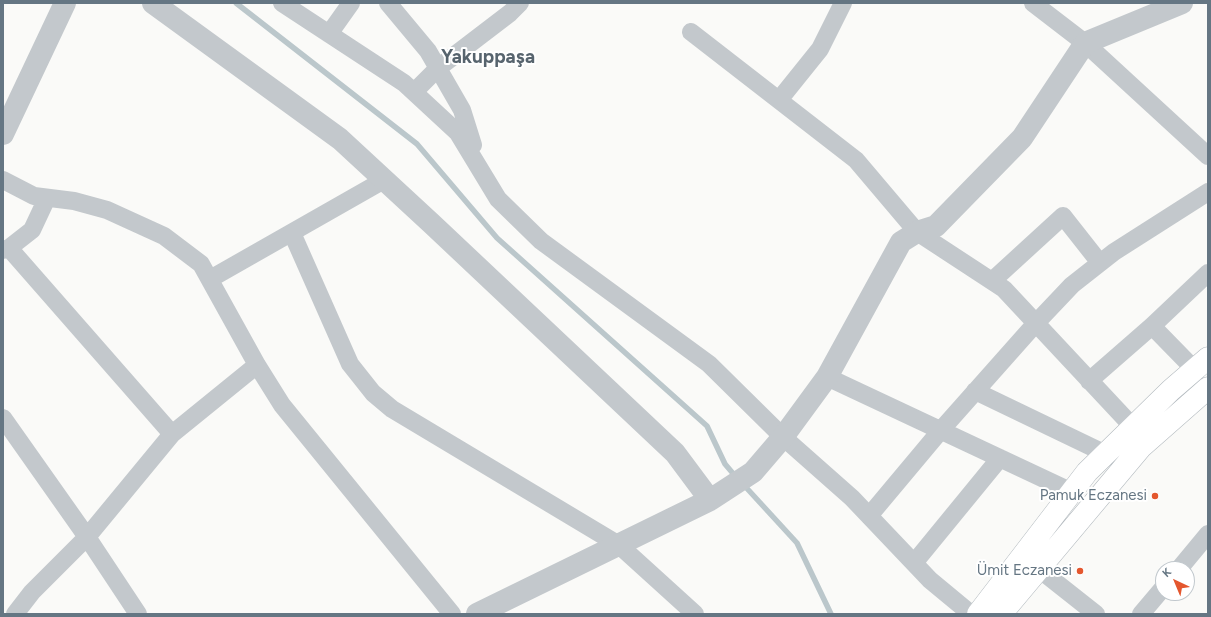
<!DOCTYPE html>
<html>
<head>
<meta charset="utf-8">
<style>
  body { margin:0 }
  #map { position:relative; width:1211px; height:617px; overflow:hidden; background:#fafaf8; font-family:Figtree,sans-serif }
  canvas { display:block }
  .frame { position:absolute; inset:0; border:4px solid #657683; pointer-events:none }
  .north { position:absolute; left:1155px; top:561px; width:40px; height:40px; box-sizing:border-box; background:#fff; border:1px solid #c1c8cd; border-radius:50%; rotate:316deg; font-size:11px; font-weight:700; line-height:16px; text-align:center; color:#657683 }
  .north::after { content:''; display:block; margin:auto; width:14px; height:18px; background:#e4572e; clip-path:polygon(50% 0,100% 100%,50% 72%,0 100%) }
</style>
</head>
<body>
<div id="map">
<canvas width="1211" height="617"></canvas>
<div class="frame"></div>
<div class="north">K</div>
</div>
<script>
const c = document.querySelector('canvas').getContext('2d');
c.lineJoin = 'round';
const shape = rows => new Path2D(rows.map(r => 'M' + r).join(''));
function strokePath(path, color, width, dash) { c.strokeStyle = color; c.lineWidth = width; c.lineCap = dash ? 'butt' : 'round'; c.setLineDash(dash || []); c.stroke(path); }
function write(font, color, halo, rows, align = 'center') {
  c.font = font + ' Figtree,sans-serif'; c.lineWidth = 4; c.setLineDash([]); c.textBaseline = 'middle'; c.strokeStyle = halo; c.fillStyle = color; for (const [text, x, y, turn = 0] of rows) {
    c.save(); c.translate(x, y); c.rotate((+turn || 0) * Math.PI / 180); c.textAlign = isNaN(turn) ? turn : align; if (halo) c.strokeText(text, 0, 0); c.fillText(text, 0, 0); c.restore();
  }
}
const stream = shape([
  [236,3,417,144,497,238,707,426,725,464,736,477],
  [742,483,797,543,831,614]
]);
const minor = shape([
  [282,3,404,83,458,133,498,199,541,241,709,364,783,437,852,498,930,580,971,614],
  [388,3,428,51,462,110,473,145],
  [1033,3,1085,43,1208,156],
  [691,32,856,160,917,232,1004,289,1133,427],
  [329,34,351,3],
  [414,92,438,68,510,13,520,3],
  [779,100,820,49,843,3],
  [3,180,34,196,74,201,107,210,164,236,201,264,257,365,282,405,452,614],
  [292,233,350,364,373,393,392,409,619,545,695,614],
  [9,248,172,434],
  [3,250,9,248,32,230,47,198],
  [210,279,384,180],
  [992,281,1063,216,1100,263],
  [1152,326,1194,369],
  [827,377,1072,492],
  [1089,381,1152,326,1208,273],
  [975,391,1106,454],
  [3,418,87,537,138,614],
  [869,516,941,430,1036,323,1072,285,1114,252,1208,192],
  [914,563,1000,458],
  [1039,569,1096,614],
  [1179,569,1208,534],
  [15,614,32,592,87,537,172,434,257,365],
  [1141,614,1163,588]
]);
const tertiary = shape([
  [153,3,340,139,432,224,675,453,710,500],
  [3,134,65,3],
  [477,614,710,500,753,472,783,437,827,377,901,242,917,232,936,226,1022,138,1085,43,1182,3]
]);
const secondary = shape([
  [978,614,1087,472,1171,390,1208,358],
  [1001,614,1141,447,1208,388]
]);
const markers = [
  [1155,496,4,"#e4572e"],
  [1080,571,4,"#e4572e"]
];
const poiNames = [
  ["Pamuk Eczanesi",1147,496],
  ["Ümit Eczanesi",1072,571]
];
const districtNames = [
  ["Yakuppaşa",488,57]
];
strokePath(stream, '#bbc7cb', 5.5);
strokePath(secondary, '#b3babf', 23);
strokePath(minor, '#c3c8cc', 18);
strokePath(tertiary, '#c3c8cc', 22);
strokePath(secondary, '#fff', 22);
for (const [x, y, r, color] of markers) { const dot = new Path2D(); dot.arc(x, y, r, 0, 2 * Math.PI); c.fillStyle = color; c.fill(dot); strokePath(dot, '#fff', 1.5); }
write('15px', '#657683', '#fff', poiNames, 'right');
write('bold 19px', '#57646e', '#fff', districtNames);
</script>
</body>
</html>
